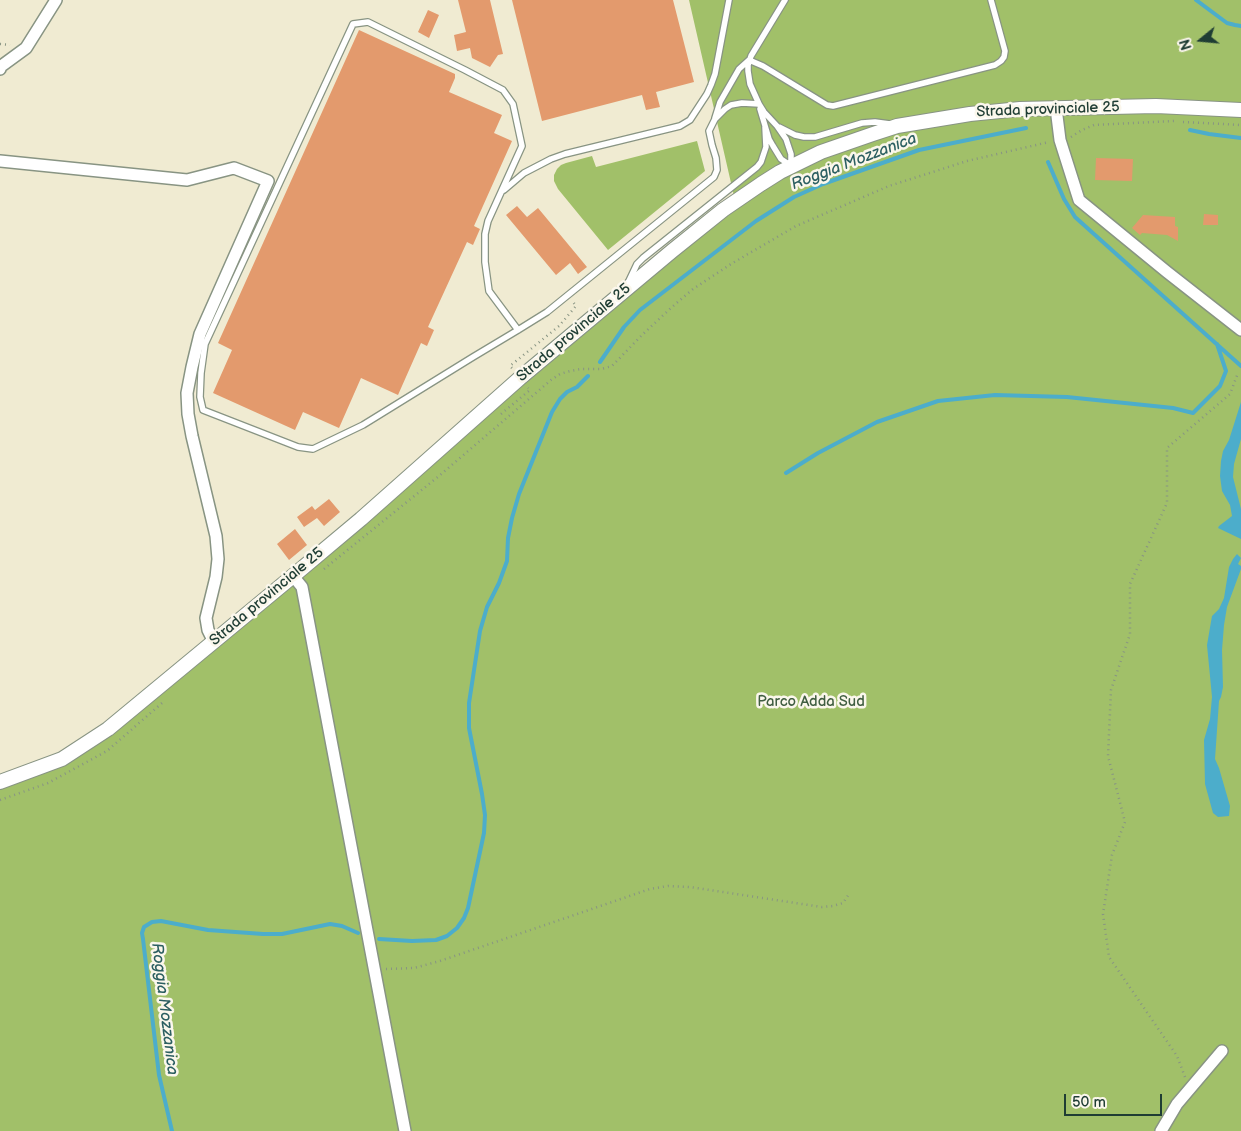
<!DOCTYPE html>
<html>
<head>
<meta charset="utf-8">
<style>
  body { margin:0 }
  #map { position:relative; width:1241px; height:1131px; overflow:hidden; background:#f0ebd2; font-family:"Balsamiq Sans",sans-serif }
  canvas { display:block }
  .north { position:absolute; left:1176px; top:15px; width:50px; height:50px; -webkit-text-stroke:4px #fbf7ec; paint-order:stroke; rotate:253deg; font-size:14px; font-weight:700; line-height:20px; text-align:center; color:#1f3d34 }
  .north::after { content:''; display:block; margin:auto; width:18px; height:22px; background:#1f3d34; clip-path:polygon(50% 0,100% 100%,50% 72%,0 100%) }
  .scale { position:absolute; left:1064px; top:1094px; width:98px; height:22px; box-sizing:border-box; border:2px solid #1f3d34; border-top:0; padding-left:6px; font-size:15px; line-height:18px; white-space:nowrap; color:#1f3d34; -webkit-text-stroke:4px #fbf7ec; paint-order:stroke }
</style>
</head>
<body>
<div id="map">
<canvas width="1241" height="1131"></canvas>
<div class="north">N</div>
<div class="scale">50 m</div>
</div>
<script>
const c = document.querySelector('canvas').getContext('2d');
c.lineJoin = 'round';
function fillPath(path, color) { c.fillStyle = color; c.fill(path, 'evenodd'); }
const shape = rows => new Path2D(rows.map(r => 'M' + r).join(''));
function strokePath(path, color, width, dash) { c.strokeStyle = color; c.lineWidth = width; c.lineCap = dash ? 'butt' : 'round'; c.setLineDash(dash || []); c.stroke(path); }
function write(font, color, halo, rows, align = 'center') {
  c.font = font + ' "Balsamiq Sans",sans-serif'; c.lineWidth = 5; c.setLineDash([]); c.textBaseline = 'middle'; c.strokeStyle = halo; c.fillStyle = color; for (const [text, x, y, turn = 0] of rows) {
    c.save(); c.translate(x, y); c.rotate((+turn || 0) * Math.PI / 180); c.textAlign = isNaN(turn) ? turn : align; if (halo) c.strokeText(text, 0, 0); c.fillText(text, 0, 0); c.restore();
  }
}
const green = shape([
  [689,0,1241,0,1241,1131,0,1131,0,787,62,764,521,386,591,326,719,222,737,209],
  [697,141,705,171,608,250,558,189,554,181,554,175,557,169,561,165,566,163,592,156,596,167]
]);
const water = shape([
  [1241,402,1241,439,1234,464,1233,477,1241,509,1241,539,1218,528,1219,526,1232,516,1230,505,1222,491,1220,476,1221,461,1223,451,1229,440],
  [1237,554,1241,558,1238,564,1241,566,1241,569,1227,607,1224,625,1222,650,1223,687,1221,697,1219,701,1215,759,1219,768,1230,806,1229,816,1218,817,1213,813,1205,784,1204,740,1210,719,1212,697,1207,645,1212,616,1219,609,1224,598,1229,567,1233,559]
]);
const stream = shape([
  [1196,0,1227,23,1235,25,1241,26],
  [1190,130,1209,134,1241,138],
  [1048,162,1064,199,1075,217,1241,366],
  [600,362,624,327,640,310,756,221,794,197,823,184,919,150,1026,128],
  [786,473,818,453,877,422,938,401,995,395,1067,397,1173,408,1193,413,1220,386,1226,371,1217,344],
  [379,939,412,941,436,940,447,936,457,928,464,918,468,908,484,833,485,815,482,794,469,728,469,703,480,631,487,607,499,583,507,561,508,538,512,518,519,494,552,412,560,399,567,392,577,387,588,376],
  [172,1131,159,1075,143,939,142,933,144,927,152,922,161,921,208,930,263,934,282,934,330,924,342,926,358,933]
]);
const building = shape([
  [458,0,490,0,503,54,498,55,490,67,472,58,470,48,457,51,454,35,466,32],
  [512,0,673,0,694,82,656,92,660,107,646,110,642,95,542,121],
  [428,10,439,15,429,38,418,32],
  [359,30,455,74,455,78,449,92,502,115,494,133,512,141,474,226,480,229,473,245,467,242,428,327,434,330,427,346,421,343,398,395,361,378,339,428,303,412,295,430,213,393,232,350,218,343],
  [1096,158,1133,159,1132,181,1095,180],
  [517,206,527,217,538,208,587,267,578,274,570,263,556,275,506,215],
  [1204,214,1218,215,1218,225,1203,225],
  [1143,215,1175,217,1175,226,1178,227,1178,241,1167,235,1142,233,1140,235,1132,228],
  [329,499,340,512,324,526,317,518,304,527,297,517,312,506,315,510],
  [295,529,307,545,289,560,277,544]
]);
const path = shape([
  [0,44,10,45],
  [1183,122,1241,125],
  [1071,137,1082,130,1094,125,1175,121],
  [512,368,510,366,559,326,576,306,573,302],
  [501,414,530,390,528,388],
  [324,569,439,476,551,380,560,374,570,371,581,369,601,369,612,366,642,335,672,307,693,289,731,264,796,226,889,186,967,161,1049,142],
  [0,800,48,783,107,751,162,703],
  [386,969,414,968,440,961,650,889,668,886,690,887,822,907,833,906,843,903,849,894],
  [1185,1077,1177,1056,1109,957,1103,914,1112,855,1125,822,1108,756,1111,690,1130,634,1130,584,1167,503,1167,448,1230,394,1238,373]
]);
const service = shape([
  [785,0,751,56,748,65,748,71,750,84,759,104,764,112,777,126,786,139,791,154,791,166],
  [749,60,763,66,827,105,833,106,995,65,1001,61,1004,57,1005,51,991,0],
  [760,109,769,139,773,146,781,159,790,165],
  [715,118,720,102,739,69,749,60],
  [779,127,795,135,804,137,815,137,862,123,875,122,890,124],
  [504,190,524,173,551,159,565,154,680,126,690,120,707,94,711,85,715,74,729,0],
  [628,283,637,264,643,258,757,167,761,162,766,147,765,127],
  [518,330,489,291,485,262,485,234,488,221,522,146,513,104,503,90,465,70,368,22,353,24,205,344,201,373,200,397,203,410,298,447,313,449,363,425,473,357,518,330,547,312,714,177,717,170,716,158,712,145,709,131,715,119,725,109,731,105,742,103,759,104]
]);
const minor = shape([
  [0,69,0,67,26,48,56,0],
  [1056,108,1060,140,1079,200,1167,272,1241,330],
  [0,161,187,180,234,168,268,181,200,334,192,367,187,393,188,414,192,436,216,536,218,559,216,577,206,618,208,630,214,642],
  [293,576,302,587,405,1131],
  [1161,1131,1177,1104,1222,1051]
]);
const tertiary = shape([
  [0,782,62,759,108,729,293,576,361,519,520,378,672,251,723,210,761,184,780,172,821,152,873,134,897,126,970,114,1020,109,1156,106,1241,110]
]);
const streetNames = [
  ["Strada provinciale 25",1048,110,-2],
  ["Strada provinciale 25",574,333,-40],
  ["Strada provinciale 25",267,597,-40]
];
const parkNames = [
  ["Parco Adda Sud",811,702]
];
const waterNames = [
  ["Roggia Mozzanica",854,162,-21],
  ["Roggia Mozzanica",164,1009,83]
];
fillPath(green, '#a1c069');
fillPath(water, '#4cadcb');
strokePath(stream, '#4cadcb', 4);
fillPath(building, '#e39a6d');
strokePath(service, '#889483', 8);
strokePath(minor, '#889483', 14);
strokePath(tertiary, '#889483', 16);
strokePath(path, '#889483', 2.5, [1, 4]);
strokePath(service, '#fff', 5.5);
strokePath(minor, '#fff', 11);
strokePath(tertiary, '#fff', 14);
write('15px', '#1f3d34', '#fbf7ec', streetNames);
write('15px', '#405e41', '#fbf7ec', parkNames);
write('italic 16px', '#2c5f61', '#fbf7ec', waterNames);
</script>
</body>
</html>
